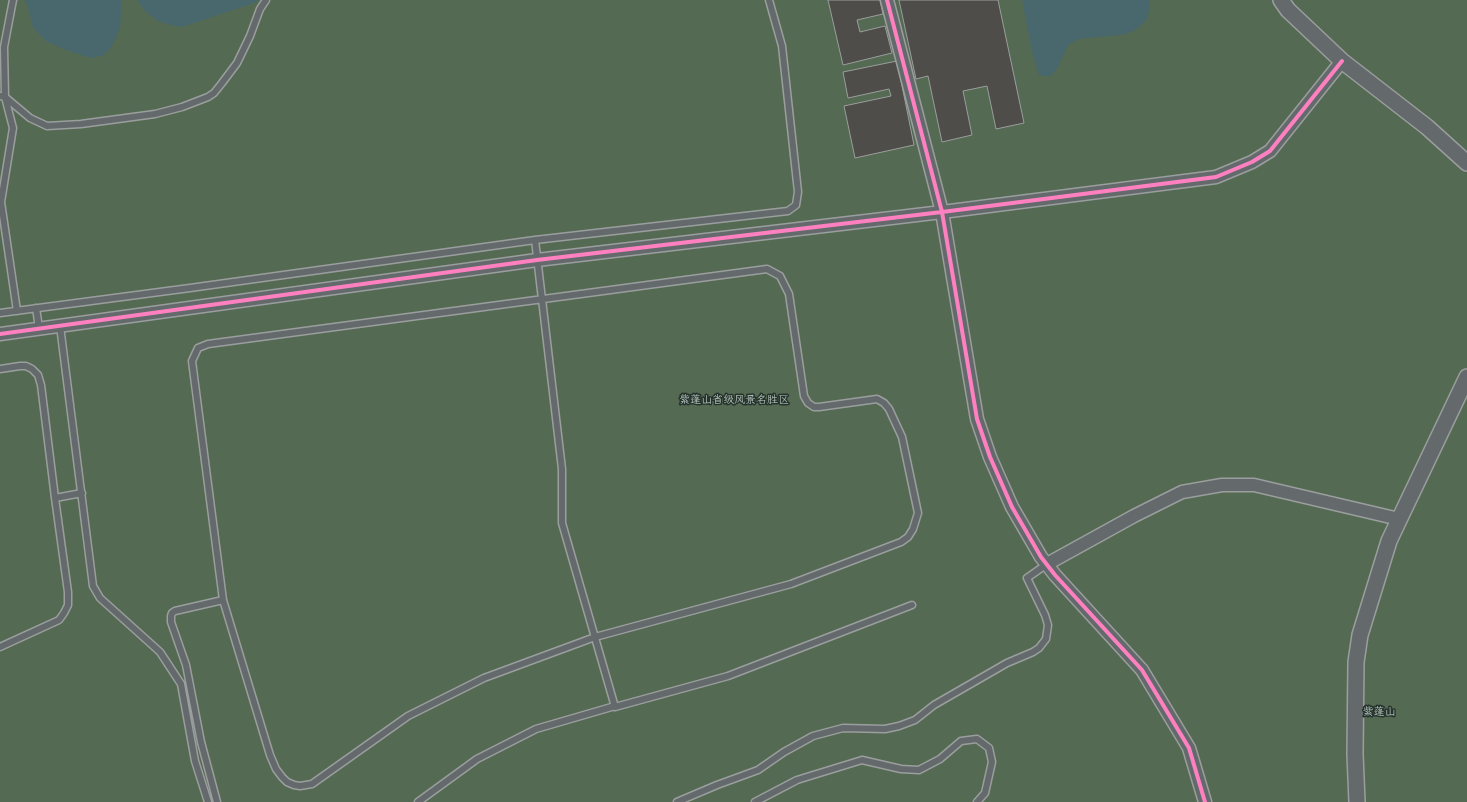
<!DOCTYPE html>
<html>
<head>
<meta charset="utf-8">
<style>
  body { margin:0 }
  canvas { display:block; background:#353936 }
</style>
</head>
<body>
<canvas width="1467" height="802"></canvas>
<script>
const c = document.querySelector('canvas').getContext('2d');
c.lineJoin = 'round';
function fillPath(path, color) { c.fillStyle = color; c.fill(path, 'evenodd'); }
const shape = rows => new Path2D(rows.map(r => 'M' + r).join(''));
function strokePath(path, color, width, dash) { c.strokeStyle = color; c.lineWidth = width; c.lineCap = dash ? 'butt' : 'round'; c.setLineDash(dash || []); c.stroke(path); }
function write(font, color, halo, rows, align = 'center') {
  c.font = font + ' "Architects Daughter","LXGW WenKai TC",sans-serif'; c.lineWidth = 3; c.setLineDash([]); c.textBaseline = 'middle'; c.strokeStyle = halo; c.fillStyle = color; for (const [text, x, y, turn = 0] of rows) {
    c.save(); c.translate(x, y); c.rotate((+turn || 0) * Math.PI / 180); c.textAlign = isNaN(turn) ? turn : align; if (halo) c.strokeText(text, 0, 0); c.fillText(text, 0, 0); c.restore();
  }
}
const green = shape([
  [0,0,1467,0,1467,802,0,802]
]);
const water = shape([
  [24,0,122,0,120,28,112,46,104,55,91,58,63,49,46,41,33,28,27,4],
  [137,0,259,0,254,3,182,27,167,24,158,21,145,11],
  [1022,0,1149,0,1150,6,1147,19,1141,26,1131,32,1120,35,1079,39,1068,45,1056,71,1050,76,1043,76,1039,75,1032,52]
]);
const building = shape([
  [828,0,880,0,883,14,857,20,860,32,885,26,892,53,843,65,828,0],
  [899,0,998,0,1024,123,996,129,987,86,963,91,972,135,942,142,928,76,916,79,899,0],
  [897,61,914,145,855,158,844,106,891,96,889,89,848,98,843,72,897,61]
]);
const service = shape([
  [13,0,4,47,5,97,13,128,1,202,17,311],
  [0,96,5,97,30,118,47,126,81,124,155,114,182,107,208,97,214,93,222,83,237,63,250,36,260,9,266,0],
  [535,240,562,469,562,523,615,707,728,676,912,605],
  [767,269,780,276,789,294,804,396,808,403,814,407,819,407,877,399,884,403,889,409,902,437,918,513,913,529,908,537,901,542,791,584,595,637,484,678,408,716,312,784,300,786,294,785,287,782,282,777,276,769,270,755,223,600,192,361,198,348,208,344,767,269],
  [36,308,39,328],
  [0,313,190,288,535,240,788,211,796,205,798,192,782,46,769,0],
  [60,326,93,586,100,598,160,652,181,684,195,761,208,802],
  [0,369,20,366,26,366,32,369,38,375,41,385,55,498,68,592,68,605,64,613,59,620,0,647],
  [55,498,82,493],
  [217,802,201,742,186,665,171,622,171,616,172,613,175,611,223,600],
  [418,802,477,759,536,729,615,706],
  [677,802,717,785,758,770,784,752,813,736,843,728,885,729,899,726,915,720,934,705,1007,663,1033,652,1039,648,1046,639,1048,625,1045,615,1027,578,1047,564],
  [755,802,797,780,862,760,901,769,919,770,940,759,961,741,977,739,989,748,992,762,985,793,977,802]
]);
const minor = shape([
  [887,0,942,212,977,419,990,457,1012,507,1041,557,1055,575,1142,670,1189,748,1205,802],
  [0,334,537,260,942,212,1216,177,1252,162,1270,151,1342,61],
  [1047,564,1134,516,1182,492,1222,485,1254,485,1399,519]
]);
const tertiary = shape([
  [1281,0,1288,10,1342,61,1427,127,1467,163],
  [1357,802,1355,754,1356,662,1360,635,1389,541,1467,377]
]);
const cycleway = shape([
  [887,0,942,212,977,419,990,457,1012,507,1041,557,1055,575,1142,670,1189,748,1205,802],
  [0,334,537,260,942,212,1216,177,1252,162,1270,151,1342,61]
]);
const parkNames = [
  ["紫蓬山省级风景名胜区",734,401],
  ["紫蓬山",1379,713]
];
fillPath(green, '#556a52');
fillPath(water, '#49686d');
fillPath(building, '#4e4d4a');
strokePath(building, '#9a9e9e', 1);
strokePath(service, '#9a9e9e', 9);
strokePath(minor, '#9a9e9e', 15);
strokePath(tertiary, '#9a9e9e', 18);
strokePath(service, '#646a6b', 6);
strokePath(minor, '#646a6b', 12);
strokePath(tertiary, '#646a6b', 15);
strokePath(cycleway, '#ff80c0', 4);
write('11px', '#afbeb7', '#26332d', parkNames);
</script>
</body>
</html>
